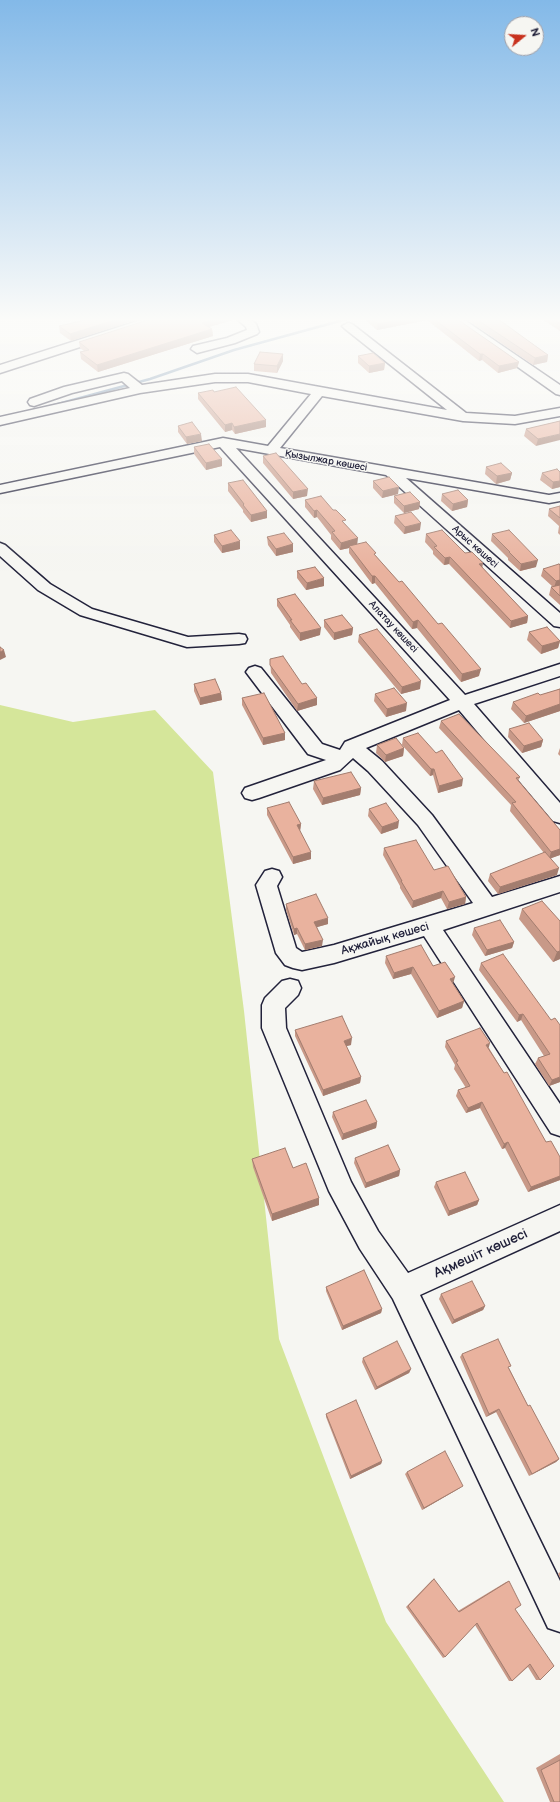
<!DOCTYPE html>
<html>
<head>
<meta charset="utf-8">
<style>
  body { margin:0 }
  #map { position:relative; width:560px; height:1802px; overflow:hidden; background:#f6f6f2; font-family:"Balsamiq Sans",sans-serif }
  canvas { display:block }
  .north { position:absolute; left:504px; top:16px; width:40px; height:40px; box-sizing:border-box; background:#f6f6f2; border:1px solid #a1a1a9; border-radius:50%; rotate:72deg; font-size:11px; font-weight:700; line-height:16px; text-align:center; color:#22223b }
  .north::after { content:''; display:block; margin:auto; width:14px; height:18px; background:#c8321e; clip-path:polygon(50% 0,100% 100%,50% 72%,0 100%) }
</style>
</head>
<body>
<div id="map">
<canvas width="560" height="1802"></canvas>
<div class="north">N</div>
</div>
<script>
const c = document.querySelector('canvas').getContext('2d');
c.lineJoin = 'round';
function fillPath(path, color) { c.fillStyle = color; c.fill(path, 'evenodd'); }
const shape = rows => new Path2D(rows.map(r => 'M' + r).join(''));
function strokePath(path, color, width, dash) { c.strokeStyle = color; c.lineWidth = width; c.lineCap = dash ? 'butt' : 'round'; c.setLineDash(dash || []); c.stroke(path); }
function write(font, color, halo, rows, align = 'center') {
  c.font = font + ' "Balsamiq Sans",sans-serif'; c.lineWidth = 3; c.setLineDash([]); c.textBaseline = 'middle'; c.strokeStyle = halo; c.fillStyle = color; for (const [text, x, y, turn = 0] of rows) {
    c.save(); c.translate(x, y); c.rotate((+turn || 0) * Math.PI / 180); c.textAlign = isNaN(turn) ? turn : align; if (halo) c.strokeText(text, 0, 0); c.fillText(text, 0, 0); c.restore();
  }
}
const green = shape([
  [0,705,73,722,155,710,213,772,244,1011,279,1339,386,1622,504,1802,0,1802]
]);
const stream = shape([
  [43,408,150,379,234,350,347,319]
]);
const minor = shape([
  [144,319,162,319,160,321,0,373,0,365,144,319],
  [237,319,250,319,256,324,259,332,257,334,235,343,197,353,191,349,193,346,227,338,247,330,246,327,237,319],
  [450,319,463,319,560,385,560,395,556,394,450,319],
  [348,323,352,324,466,413,515,416,560,408,560,416,515,424,463,421,322,396,280,448,549,495,560,493,560,501,549,503,406,478,560,613,560,627,554,626,386,475,236,448,465,695,560,664,560,676,474,704,560,803,560,823,553,821,459,710,366,748,382,761,432,815,492,897,560,876,560,892,443,930,560,1104,560,1136,551,1133,424,936,334,963,302,970,293,968,285,965,276,953,256,885,265,871,272,869,279,871,282,877,277,886,296,948,302,952,334,945,473,903,418,825,368,771,353,758,340,770,259,798,252,800,245,798,242,793,245,788,326,760,308,754,249,676,246,672,249,668,255,666,261,668,322,744,340,750,345,742,450,700,220,447,0,493,0,485,223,438,268,446,311,394,248,382,215,382,140,393,0,425,0,417,130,388,122,381,72,393,34,406,30,405,28,402,30,399,64,387,124,373,128,374,142,385,215,374,248,374,447,410,344,328,342,326,348,323],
  [0,543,5,545,50,584,92,609,188,637,239,634,245,635,247,639,245,643,239,644,187,647,80,615,38,590,0,556,0,543],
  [290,979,298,981,301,988,298,995,285,1008,286,1028,351,1182,378,1231,408,1273,560,1205,560,1231,420,1295,560,1581,560,1632,548,1628,393,1299,360,1249,329,1191,262,1028,262,1005,265,998,282,981,290,979]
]);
const wall = shape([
  [90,319,71,341,60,333,59,326],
  [236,319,209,327,212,329,213,336,98,372,81,359,80,352,84,351,80,348,79,342],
  [364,319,457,319,519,362,517,368,498,373,482,360,479,361,427,320,377,330],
  [466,319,498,319,548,355,547,362,533,365],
  [542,319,560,319,560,331],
  [283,354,283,361,277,373,254,371,254,364],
  [358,356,385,363,384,370,369,373,358,363],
  [214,392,266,427,235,434,232,430,225,432,198,399,198,393],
  [560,421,536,446,524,436,526,429],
  [178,426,202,441,187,444,178,432],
  [194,447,222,466,206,470,194,454],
  [263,456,307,496,293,499,263,463],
  [486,467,512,473,510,480,496,484,485,474],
  [560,472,560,487,552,489,540,480,542,473],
  [373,481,398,494,382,498,373,488],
  [228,483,267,511,267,518,251,522,243,512,243,510,228,491],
  [442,494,468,500,467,507,452,511,441,501],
  [394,496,420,502,419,509,404,513,394,503],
  [305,500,345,524,357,544,376,556,479,676,461,682,417,628,412,629,375,583,372,584,349,553,349,548,340,550,331,539,331,535,317,517,314,518,305,507],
  [560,506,560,535,558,533,559,526,548,516,549,509],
  [395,516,420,530,404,534,394,523],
  [426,534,465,553,482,567,528,616,527,623,510,628,449,564,444,565,433,554,433,551,425,542],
  [492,534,536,567,520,571,508,560,508,558,491,541],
  [214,535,240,549,222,553,214,542],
  [267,537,293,544,293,552,276,556,268,545],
  [560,565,560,605,549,595,551,587,553,587,541,576,543,569],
  [297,571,324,586,306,590,297,578],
  [277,599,320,635,300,641,290,627,290,625,277,606],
  [324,620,353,628,352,635,334,640,324,627],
  [529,632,560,641,558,648,541,654,527,640],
  [359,635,420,689,401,694,358,642],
  [270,659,302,684,317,698,317,705,297,711,271,673],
  [194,684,221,693,222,700,200,705,194,691],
  [560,689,560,711,524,723,511,709,513,702,540,695],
  [375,694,406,711,386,717,374,701],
  [242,698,285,733,285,740,263,745,242,705],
  [441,721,520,777,518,781,560,830,560,855,551,858,557,875,498,894,488,881,490,874,544,853,510,811,511,805,439,728],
  [509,729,543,740,541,747,522,753,508,737],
  [403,738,462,786,438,793,433,775,430,776,402,745],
  [377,745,404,748,403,756,385,762,376,753],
  [560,748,560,756,558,754],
  [314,781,361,788,360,795,322,805,313,789],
  [267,808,301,824,300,831,311,859,293,864,267,815],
  [369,809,398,828,381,834,368,816],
  [384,848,434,870,466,897,465,904,447,909,441,898,412,908,400,888,400,886,383,855],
  [286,904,328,924,317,927,322,946,305,950,297,934,294,935,286,910],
  [522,909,560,921,560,959,553,962,519,919],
  [474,928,514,942,512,948,485,956,472,935],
  [386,956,433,966,453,984,464,1001,462,1008,437,1018,411,974,393,979,385,963],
  [481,963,551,1020,560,1082,549,1086,535,1064,538,1058,544,1056,521,1020,517,1022,479,970],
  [295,1030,351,1045,346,1046,361,1077,360,1083,323,1096,295,1036],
  [446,1041,489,1048,546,1142,560,1157,560,1180,528,1192,505,1148,502,1149,480,1108,466,1113,456,1096,458,1090,466,1088,454,1069,455,1065,445,1047],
  [333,1112,377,1122,376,1128,342,1140,332,1117],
  [355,1158,400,1170,399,1176,365,1188,354,1163],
  [252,1159,293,1168,319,1198,319,1205,272,1221,253,1167],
  [436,1182,479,1200,477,1205,448,1216,434,1187],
  [326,1287,382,1309,381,1313,342,1330,326,1291],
  [441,1294,485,1306,483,1310,452,1324,439,1299],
  [462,1354,509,1368,528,1406,559,1459,556,1462,529,1476,496,1412,486,1417,460,1357],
  [363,1358,411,1369,409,1373,375,1390,362,1362],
  [326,1414,382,1461,381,1464,350,1479,326,1417],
  [407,1472,460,1488,422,1510,405,1474],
  [560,1572,560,1578,558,1574],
  [434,1579,458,1611,506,1582,509,1581,515,1609,540,1680,536,1680,528,1667,512,1681,509,1681,475,1625,445,1657,443,1658,406,1607,432,1580],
  [560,1754,560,1802,550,1802,536,1768]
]);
const shadedWall = shape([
  [118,319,139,319,71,341,70,334],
  [215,319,236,319,202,329,202,323],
  [402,319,427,319,427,320,377,330,378,324],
  [212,329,213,336,98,372,97,365],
  [283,354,283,361,277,373,277,366],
  [480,354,483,354,482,360,479,361],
  [548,355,547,362,533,365,535,358],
  [519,362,517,368,498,373,499,366],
  [385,363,384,370,369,373,369,366],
  [266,420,266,427,235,434,234,427],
  [232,423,232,430,225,432,225,425],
  [201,434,202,441,187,444,186,437],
  [560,434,560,440,536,446,538,439],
  [222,459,222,466,206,470,206,463],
  [512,473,510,480,496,484,497,476],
  [560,481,560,487,552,489,553,482],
  [399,487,398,494,382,498,383,491],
  [308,489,307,496,293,499,293,492],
  [468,500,467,507,452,511,453,504],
  [420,502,419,509,404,513,404,506],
  [317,510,317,517,314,518,314,511],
  [267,511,267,518,251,522,251,515],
  [421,523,420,530,404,534,405,527],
  [358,538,357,546,349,546,349,548,340,550,341,543],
  [240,541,240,549,222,553,222,546],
  [293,544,293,552,276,556,276,549],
  [450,557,449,564,444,565,445,558],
  [538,560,536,567,520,571,521,564],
  [483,563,482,570,479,564],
  [372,576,375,576,375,583,372,584],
  [324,578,324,586,306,590,307,583],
  [560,580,560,586,554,588,556,581],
  [528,616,527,623,510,628,511,621],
  [418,620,417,628,412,629,413,622],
  [321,628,320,635,300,641,300,633],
  [353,628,352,635,334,640,334,633],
  [560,641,558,648,541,654,542,646],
  [4,650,6,657,0,660,0,652],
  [481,669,479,676,461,682,462,674],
  [421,681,420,689,401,694,402,687],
  [221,693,222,700,200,705,200,698],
  [317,698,317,705,297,711,298,704],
  [407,703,406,711,386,717,387,709],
  [560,704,560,711,524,723,526,716],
  [285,733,285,740,263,745,263,738],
  [543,740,541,747,522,753,524,746],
  [404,748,403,756,385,762,386,755],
  [431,769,434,769,433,775,430,776],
  [463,779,462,786,438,793,439,786],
  [361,788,360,795,322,805,323,798],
  [399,821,398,828,381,834,382,827],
  [301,824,300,831,297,825],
  [560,849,560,855,549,859,551,852],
  [311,852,311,859,293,864,293,857],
  [559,868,557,875,498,894,500,887],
  [443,891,441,898,412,908,413,901],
  [466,897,465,904,447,909,449,902],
  [328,918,328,924,314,928,314,922],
  [297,928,297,934,294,935,294,929],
  [323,940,322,946,305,950,305,944],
  [514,942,512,948,485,956,487,950],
  [560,951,560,959,553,962,557,952],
  [413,967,411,974,393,979,394,973],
  [455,977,453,984,448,986,450,979],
  [464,1001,462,1008,437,1018,439,1011],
  [523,1014,521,1020,517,1022,519,1015],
  [352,1038,351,1045,343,1047,344,1041],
  [490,1043,488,1050,486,1045],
  [361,1077,360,1083,323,1096,323,1090],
  [560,1077,560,1082,549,1086,552,1080],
  [482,1102,480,1108,466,1113,468,1108],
  [377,1122,376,1128,342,1140,343,1134],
  [508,1142,505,1148,502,1149,504,1144],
  [400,1170,399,1176,365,1188,366,1183],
  [560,1176,560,1180,528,1192,531,1187],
  [319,1198,319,1205,272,1221,272,1214],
  [479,1200,477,1205,448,1216,449,1211],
  [485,1306,483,1310,452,1324,454,1320],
  [382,1309,381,1313,342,1330,343,1326],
  [411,1369,409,1373,375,1390,377,1387],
  [499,1409,496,1412,486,1417,489,1414],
  [559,1459,556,1462,529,1476,532,1474],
  [382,1461,381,1464,350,1479,351,1476],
  [463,1486,460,1488,422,1510,424,1508]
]);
const building = shape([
  [90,319,118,319,70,334,59,326,90,319],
  [151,319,215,319,202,323,212,329,97,365,80,352,89,350,79,342,151,319],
  [372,319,402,319,378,324,372,319],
  [434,319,457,319,519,362,499,366,483,354,480,354,434,319],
  [476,319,498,319,548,355,535,358,476,319],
  [553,319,560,319,560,324,553,319],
  [260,352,283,354,277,366,254,364,260,352],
  [373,353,385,363,369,366,358,356,373,353],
  [236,387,266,420,234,427,232,423,225,425,198,393,213,390,214,392,236,387],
  [560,421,560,434,538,439,526,429,560,421],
  [192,422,201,434,186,437,178,426,192,422],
  [209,444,222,459,206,463,194,447,209,444],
  [276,453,308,489,293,492,263,456,276,453],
  [501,463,512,473,497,476,486,467,501,463],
  [557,469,560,472,560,481,553,482,542,473,557,469],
  [389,477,399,487,383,491,373,481,389,477],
  [243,480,267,511,251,515,243,505,244,504,228,483,243,480],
  [458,490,468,500,453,504,442,494,458,490],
  [410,492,420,502,404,506,394,496,410,492],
  [321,496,333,510,336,510,346,520,342,521,358,538,341,543,332,532,335,531,317,510,314,511,305,500,321,496],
  [560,506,560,518,549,509,560,506],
  [411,512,421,523,405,527,395,516,411,512],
  [231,530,240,541,222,546,214,535,231,530],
  [442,530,465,553,472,552,483,563,479,564,528,616,511,621,450,557,445,558,434,547,437,546,426,534,442,530],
  [509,530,538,560,521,564,509,552,510,552,492,534,509,530],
  [284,533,293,544,276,549,267,537,284,533],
  [366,542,376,553,374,554,399,582,402,581,438,624,442,623,481,669,462,674,418,620,413,622,375,576,372,576,349,546,366,542],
  [559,564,560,565,560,580,556,581,543,569,559,564],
  [315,567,324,578,307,583,297,571,315,567],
  [560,585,560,596,551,587,560,585],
  [295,594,321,628,300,633,290,620,292,620,277,599,295,594],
  [342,615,353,628,334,633,324,620,342,615],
  [547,627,560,641,542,646,529,632,547,627],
  [377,629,421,681,402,687,359,635,377,629],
  [0,647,4,650,0,652,0,647],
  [283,656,302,684,306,683,317,698,298,704,270,665,270,659,283,656],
  [215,679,221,693,200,698,194,684,215,679],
  [394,688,407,703,387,709,375,694,394,688],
  [560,689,560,704,526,716,513,702,538,693,540,695,560,689],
  [264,693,285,733,263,738,242,698,264,693],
  [459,714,520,777,516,778,560,830,560,849,551,852,512,803,516,802,441,721,459,714],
  [529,723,543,740,524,746,509,729,529,723],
  [418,733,436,753,442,750,463,779,439,786,434,769,431,769,403,738,418,733],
  [396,738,404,748,386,755,377,745,396,738],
  [351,772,361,788,323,798,314,781,351,772],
  [289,802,301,824,297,825,311,852,293,857,267,808,289,802],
  [386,803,399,821,382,827,369,809,386,803],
  [416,840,434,870,448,866,466,897,449,902,443,891,413,901,401,881,402,881,384,848,416,840],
  [545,852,559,868,500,887,490,874,545,852],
  [316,894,328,918,314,922,323,940,305,944,297,928,294,929,286,904,316,894],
  [542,901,560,921,560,951,557,952,522,909,542,901],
  [500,920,514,942,487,950,474,928,500,920],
  [421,945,433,966,445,962,455,977,450,979,464,1001,439,1011,413,967,394,973,386,956,421,945],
  [503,954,551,1020,555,1018,560,1025,560,1077,552,1080,538,1058,550,1054,523,1014,519,1015,481,963,503,954],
  [342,1016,352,1038,344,1041,361,1077,323,1090,295,1030,342,1016],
  [480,1028,490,1043,486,1045,504,1073,507,1072,546,1142,551,1141,560,1157,560,1176,531,1187,508,1142,504,1144,482,1102,468,1108,458,1090,470,1086,456,1062,458,1061,446,1041,480,1028],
  [366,1100,377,1122,343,1134,333,1112,366,1100],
  [388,1145,400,1170,366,1183,355,1158,388,1145],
  [285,1148,293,1168,306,1163,319,1198,272,1214,252,1159,285,1148],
  [465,1172,479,1200,449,1211,436,1182,465,1172],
  [364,1270,382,1309,343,1326,326,1287,364,1270],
  [472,1281,485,1306,454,1320,441,1294,472,1281],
  [498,1339,511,1366,508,1367,528,1406,530,1405,559,1459,532,1474,499,1409,489,1414,462,1354,498,1339],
  [397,1341,411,1369,377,1387,363,1358,397,1341],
  [356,1400,382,1461,351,1476,326,1414,356,1400],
  [445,1451,463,1486,424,1508,407,1472,445,1451],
  [434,1579,459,1612,509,1581,521,1605,515,1609,554,1666,540,1680,530,1664,512,1681,477,1623,445,1657,408,1606,434,1579],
  [560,1760,560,1802,554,1802,541,1770,560,1760]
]);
const farStreetnames = [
  ["Қызылжар көшесі",326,461,10],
  ["Арыс көшесі",475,547,42],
  ["Алатау көшесі",393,627,47]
];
const streetNames = [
  ["Ақжайық көшесі",385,939,-16]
];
const nearStreetnames = [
  ["Ақмешіт көшесі",481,1254,-24]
];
fillPath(green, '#d5e69a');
strokePath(stream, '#6181a3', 2.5);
strokePath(minor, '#22223b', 3);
fillPath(minor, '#f6f6f2');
fillPath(wall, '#c89988');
fillPath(shadedWall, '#a37d6f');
fillPath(building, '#e9b29e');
strokePath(building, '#a37d6f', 1);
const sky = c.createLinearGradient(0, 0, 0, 571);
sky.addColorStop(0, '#83b9e8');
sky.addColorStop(0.56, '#fbfbf9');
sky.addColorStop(1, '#fbfbf900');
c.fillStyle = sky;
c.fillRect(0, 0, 560, 571);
write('10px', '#22223b', '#f6f6f2', farStreetnames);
write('12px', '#22223b', '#f6f6f2', streetNames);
write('14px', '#22223b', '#f6f6f2', nearStreetnames);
</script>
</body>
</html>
